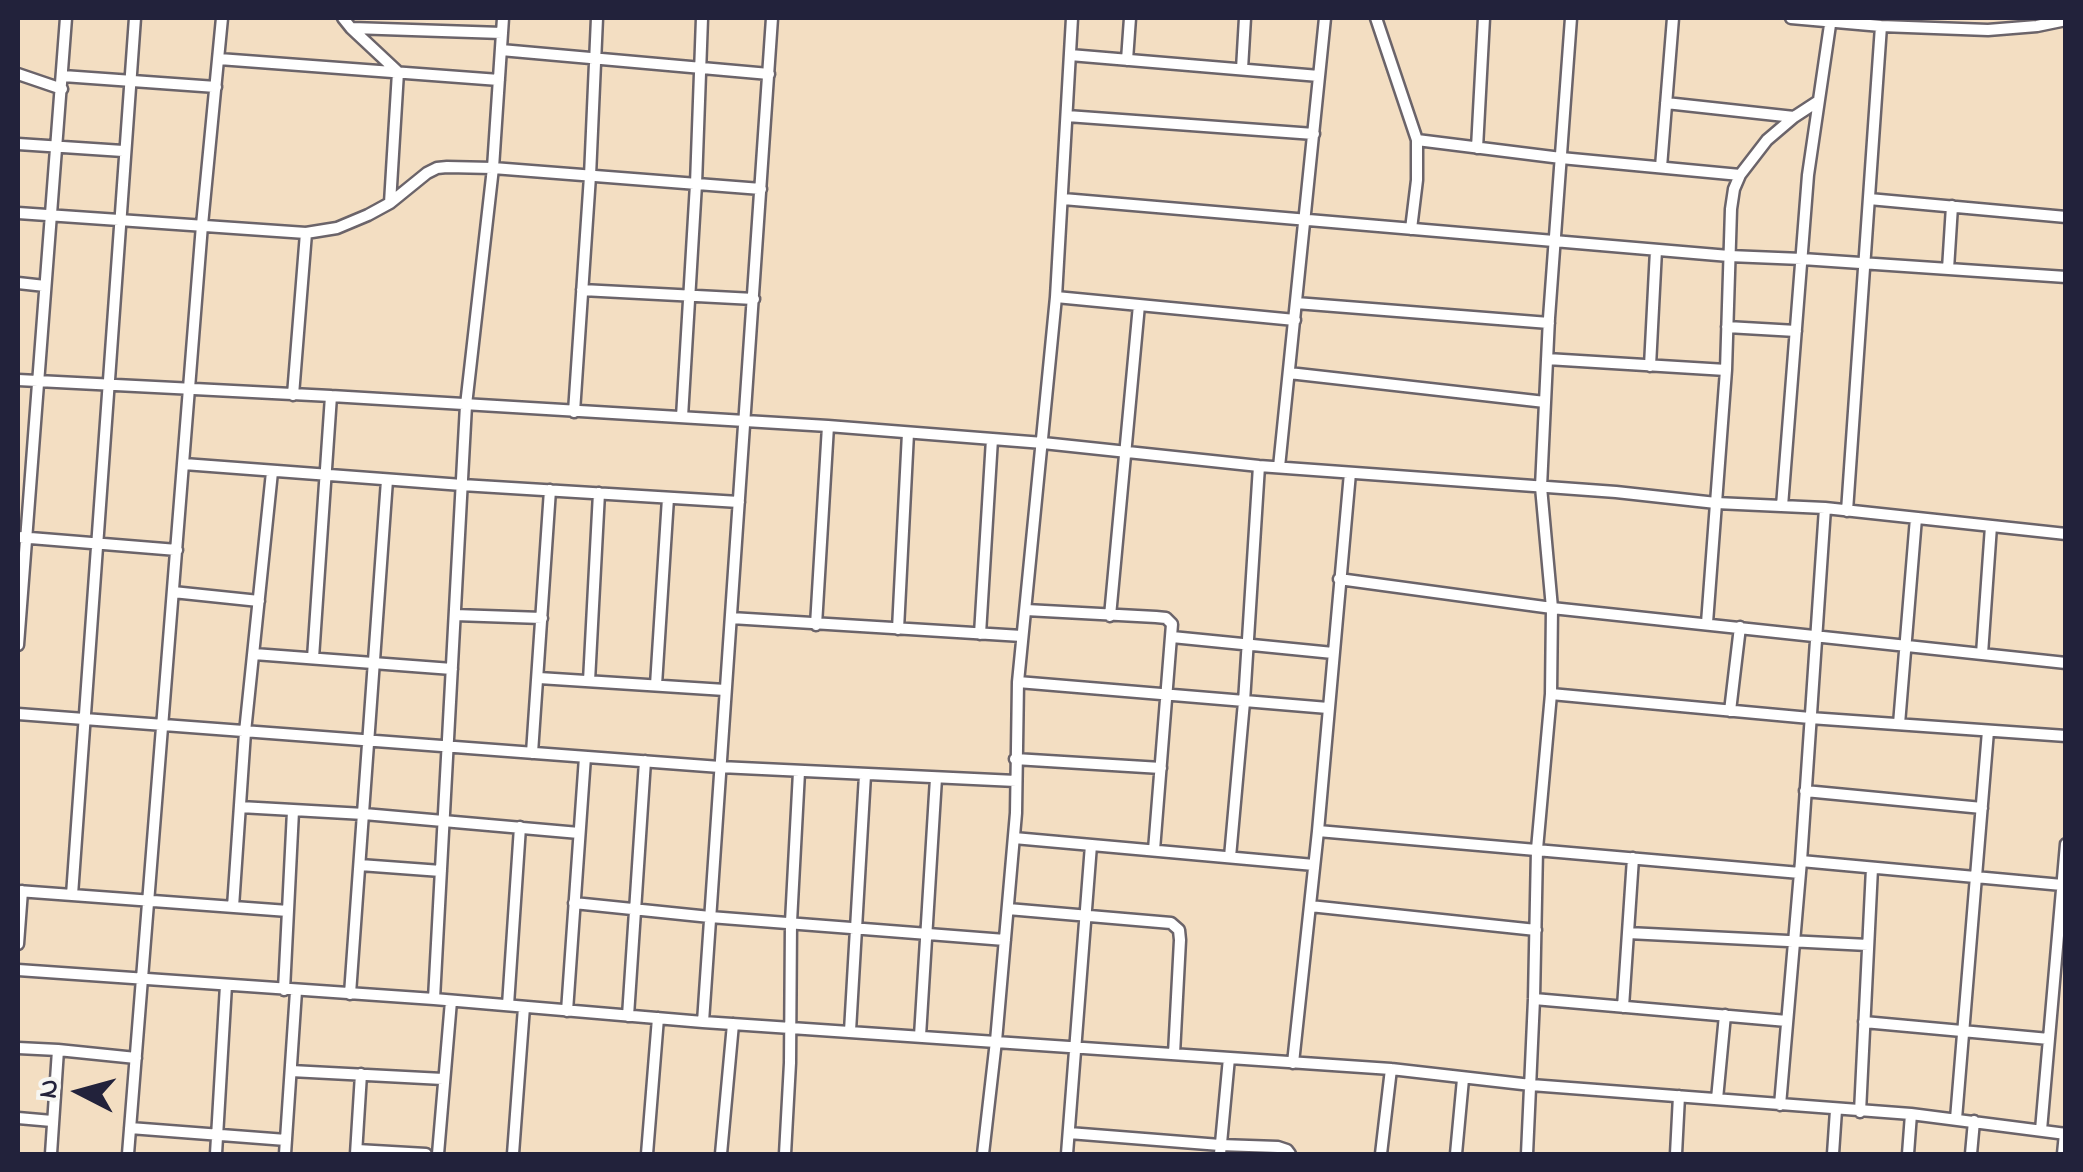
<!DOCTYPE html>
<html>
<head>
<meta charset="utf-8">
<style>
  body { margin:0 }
  #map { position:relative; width:2083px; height:1172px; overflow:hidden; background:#f3dec2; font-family:"Indie Flower",sans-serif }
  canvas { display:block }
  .frame { position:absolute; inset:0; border:20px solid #22223b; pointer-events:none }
  .north { position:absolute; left:30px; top:1042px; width:100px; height:100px; -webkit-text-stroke:8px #f6f6f2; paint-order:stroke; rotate:276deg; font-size:28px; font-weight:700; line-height:40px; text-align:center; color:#22223b }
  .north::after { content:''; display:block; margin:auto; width:35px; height:45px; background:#22223b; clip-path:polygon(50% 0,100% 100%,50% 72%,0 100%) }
</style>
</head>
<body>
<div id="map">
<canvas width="2083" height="1172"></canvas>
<div class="frame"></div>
<div class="north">N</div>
</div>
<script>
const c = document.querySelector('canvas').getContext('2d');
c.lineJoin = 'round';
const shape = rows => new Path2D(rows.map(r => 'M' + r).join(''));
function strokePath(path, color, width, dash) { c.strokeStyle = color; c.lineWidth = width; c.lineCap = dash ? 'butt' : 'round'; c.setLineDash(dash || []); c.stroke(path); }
const minor = shape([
  [343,18,351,28,398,72,390,203],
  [1376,18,1417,140,1417,180,1411,229],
  [1791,18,1881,26,1988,30,2037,26,2066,20],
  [352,28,502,33],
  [501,50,769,74],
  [1070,55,1319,76],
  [219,59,499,80],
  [1127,60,1130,18],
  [1242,69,1245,18],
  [18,74,62,89],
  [63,76,216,87],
  [1666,103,1794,117],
  [1067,116,1314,134],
  [1417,140,1561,158,1740,175],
  [18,144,123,151],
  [1477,148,1484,18],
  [1661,167,1673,18],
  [1063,199,1729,256,1802,259,2066,277],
  [1869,199,2066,217],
  [18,213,306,233,337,228,368,215,390,203,427,173,437,168,447,167,493,168,761,189],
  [1948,269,1952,206],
  [18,283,45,286],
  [582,290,754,299],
  [1056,297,1295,320],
  [1296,303,1549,323],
  [1727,327,1796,331],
  [1547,359,1726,370],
  [1650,366,1656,250],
  [1289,373,1545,402],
  [18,380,331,396,828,426,1043,443,1259,466,1616,492,1716,503,1825,508,2066,534],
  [293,395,306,233],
  [574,412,590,176,597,18],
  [682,417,696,184,702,18],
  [184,464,462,485,739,502],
  [1279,467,1325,18],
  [1782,506,1808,175,1831,18],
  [1847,511,1881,26],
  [18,537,177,550],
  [1339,579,1552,608,2066,663],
  [173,592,259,601],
  [1026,610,1156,617,1166,618,1172,624,1154,850],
  [455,615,542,618],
  [1110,616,1139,305],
  [731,618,1022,636],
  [1707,623,1726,370,1731,209,1734,189,1740,175,1767,140,1794,117,1817,102],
  [816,625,828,426],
  [898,629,908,433],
  [980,634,992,439],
  [1172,637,1333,653],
  [18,645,66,18],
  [254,654,452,669],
  [1982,654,1991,526],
  [313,658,331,396],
  [539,678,725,690],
  [589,681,599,493],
  [1018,682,1328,708],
  [656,685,668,498],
  [1551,694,1810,718,2066,736],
  [1730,711,1740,627],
  [18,714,720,767,1016,781],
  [1899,724,1916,518],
  [532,753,550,490],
  [1015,759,1161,768],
  [1805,791,1982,808],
  [240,807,364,814,579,833],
  [1318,831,1800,873],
  [1014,838,1314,865],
  [1230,857,1244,702,1259,466],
  [1801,861,2062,885],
  [360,865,441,871],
  [18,891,288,911],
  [72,895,135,18],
  [574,903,710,917,1005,940],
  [1310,906,1536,930],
  [233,907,245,732,272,472],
  [1008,909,1171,923,1179,930,1180,940,1174,1054],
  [1628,933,1868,945],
  [18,944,22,891],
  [18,970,434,999,703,1022,1391,1069,1531,1085,1911,1114,2066,1134],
  [284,990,293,811],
  [350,994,387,480],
  [434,999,466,405,493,168,503,18],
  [1534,999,1787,1021],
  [508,1005,520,827],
  [1623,1007,1633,858],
  [567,1011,585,757],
  [628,1016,645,761],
  [703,1022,772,18],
  [1864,1022,2049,1039],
  [850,1031,865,775],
  [920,1036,936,778],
  [18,1048,58,1050],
  [1293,1063,1318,831,1350,473],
  [291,1071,443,1079],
  [1717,1099,1725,1015],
  [1780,1105,1801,861,1825,508],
  [1860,1112,1872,868],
  [18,1118,52,1121],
  [1956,1119,1988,731],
  [130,1128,286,1140],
  [2041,1130,2066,844],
  [1069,1133,1220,1145,1278,1147,1287,1150,1290,1154],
  [357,1150,426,1154],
  [51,1154,58,1050,136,1058],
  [128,1154,202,225,222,18],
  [216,1154,226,985],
  [285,1154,296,991],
  [356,1154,361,1074],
  [438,1154,451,1001],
  [513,1154,524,1007],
  [647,1154,658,1018],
  [721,1154,733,1024],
  [785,1154,790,1063,791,922,799,772],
  [983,1154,996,1041,1016,813,1018,682,1056,297,1072,18],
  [1067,1154,1091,845],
  [1220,1154,1229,1058],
  [1381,1154,1391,1069],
  [1456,1154,1463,1079],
  [1527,1154,1534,999,1537,849,1551,694,1552,608,1541,487,1549,318,1571,18],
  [1676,1154,1679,1096],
  [1833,1154,1836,1110],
  [1908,1154,1911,1114],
  [1971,1154,1974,1121],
  [2063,1154,2065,1133]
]);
strokePath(minor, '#6b646a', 15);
strokePath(minor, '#fff', 10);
</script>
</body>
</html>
